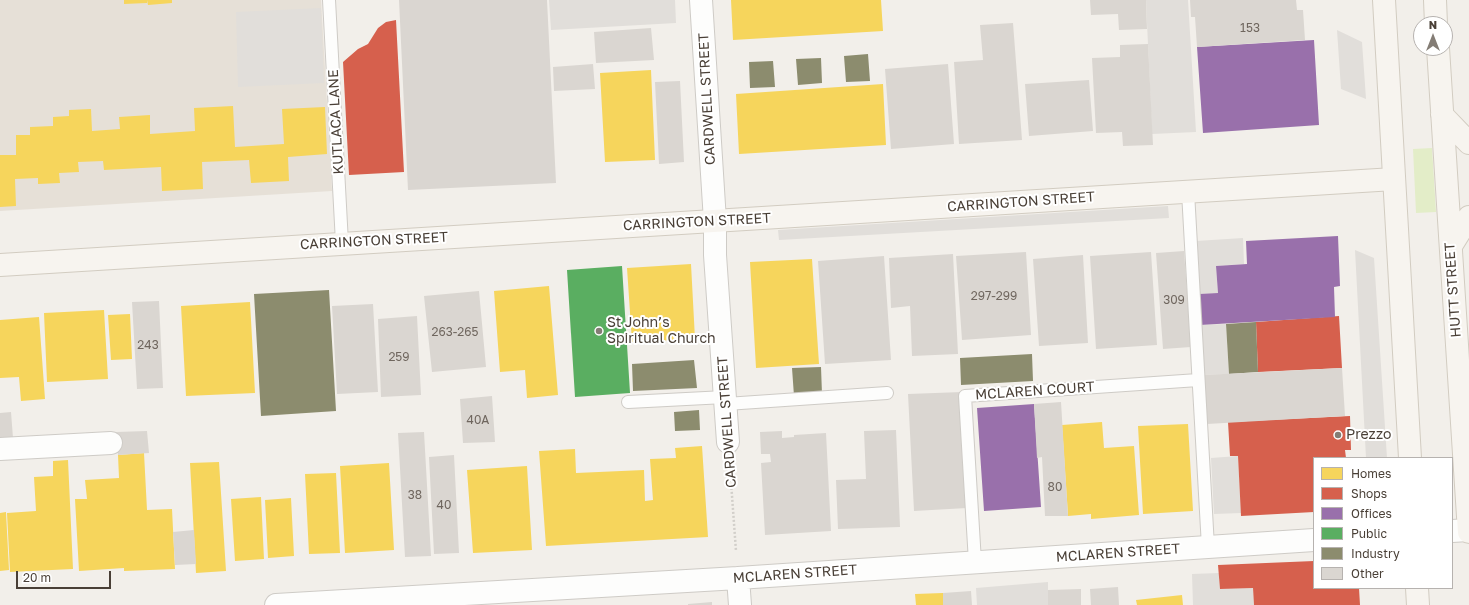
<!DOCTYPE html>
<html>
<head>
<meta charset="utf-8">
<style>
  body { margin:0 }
  #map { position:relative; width:1469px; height:605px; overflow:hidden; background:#f2efea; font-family:"Golos Text",sans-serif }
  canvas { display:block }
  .legend { position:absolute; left:1313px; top:457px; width:140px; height:132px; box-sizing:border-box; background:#fff; border:1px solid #b6b2af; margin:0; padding:5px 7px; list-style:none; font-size:12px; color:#493f36 }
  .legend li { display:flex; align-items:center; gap:8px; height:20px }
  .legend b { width:20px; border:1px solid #b6b2af }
  .north { position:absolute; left:1413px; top:16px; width:40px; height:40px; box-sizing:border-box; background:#fff; border:1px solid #b6b2af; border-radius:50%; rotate:0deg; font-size:11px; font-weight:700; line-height:16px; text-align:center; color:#493f36 }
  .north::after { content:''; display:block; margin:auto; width:14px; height:18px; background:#847d75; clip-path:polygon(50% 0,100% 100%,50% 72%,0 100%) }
  .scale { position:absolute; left:16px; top:571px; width:95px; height:18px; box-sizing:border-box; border:2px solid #493f36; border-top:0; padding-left:5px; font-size:12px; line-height:14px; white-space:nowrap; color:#493f36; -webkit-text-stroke:3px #fff; paint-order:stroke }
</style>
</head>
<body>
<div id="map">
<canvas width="1469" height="605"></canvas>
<ul class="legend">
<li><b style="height:11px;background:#f6d55c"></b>Homes</li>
<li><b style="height:11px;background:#d6604d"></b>Shops</li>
<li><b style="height:11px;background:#9970ab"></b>Offices</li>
<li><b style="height:11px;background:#5aae61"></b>Public</li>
<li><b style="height:11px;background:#8c8c6e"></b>Industry</li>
<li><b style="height:11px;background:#dad6d1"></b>Other</li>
</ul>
<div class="north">N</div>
<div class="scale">20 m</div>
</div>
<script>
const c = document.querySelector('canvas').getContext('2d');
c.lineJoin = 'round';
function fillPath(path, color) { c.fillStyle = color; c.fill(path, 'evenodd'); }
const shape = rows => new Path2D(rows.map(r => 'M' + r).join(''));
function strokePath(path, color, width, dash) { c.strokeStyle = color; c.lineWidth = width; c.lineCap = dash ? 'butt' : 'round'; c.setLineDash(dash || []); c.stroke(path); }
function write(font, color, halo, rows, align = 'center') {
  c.font = font + ' "Golos Text",sans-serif'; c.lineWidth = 4; c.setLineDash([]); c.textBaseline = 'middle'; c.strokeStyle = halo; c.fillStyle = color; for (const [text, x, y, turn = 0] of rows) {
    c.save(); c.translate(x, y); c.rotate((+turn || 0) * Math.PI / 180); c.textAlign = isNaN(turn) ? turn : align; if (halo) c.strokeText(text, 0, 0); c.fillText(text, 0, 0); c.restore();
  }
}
const residential = shape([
  [0,0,321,0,332,191,0,211]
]);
const green = shape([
  [1432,148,1436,212,1416,213,1413,149]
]);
const parking = shape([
  [549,0,675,0,676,23,551,30],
  [1146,0,1188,0,1196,132,1152,134],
  [321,8,324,83,238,87,236,12],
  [1337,30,1362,42,1366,99,1341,89],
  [1168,206,1169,218,779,240,778,230],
  [1243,238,1244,264,1216,266,1218,293,1199,294,1196,241],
  [1355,250,1374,258,1387,458,1366,458],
  [1226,324,1229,374,1204,375,1200,325],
  [1238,456,1241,513,1214,514,1211,458],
  [1219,573,1220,589,1253,588,1254,605,1193,605,1192,574],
  [1048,582,1048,605,977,605,976,588]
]);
const homes = shape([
  [124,0,147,0,147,3,124,4],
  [147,0,172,0,172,3,148,5],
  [731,0,881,0,883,31,733,40],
  [651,70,655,160,605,162,600,73],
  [883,84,886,145,739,154,736,94],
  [233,106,235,147,284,144,282,109,325,107,327,154,288,157,289,181,251,183,249,160,202,162,203,189,162,191,161,167,104,170,103,161,78,162,79,172,59,173,60,183,38,184,38,178,15,179,16,206,0,207,0,155,16,155,16,135,30,135,30,127,53,126,53,117,69,116,69,110,91,109,92,131,120,129,119,117,150,115,150,134,195,131,194,108],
  [812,259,819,364,756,368,750,262],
  [691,264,695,339,632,342,627,268],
  [549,286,558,395,527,398,525,370,500,372,494,291],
  [250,302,255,393,186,396,181,306],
  [104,310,108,379,47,382,44,313],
  [130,314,132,359,111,360,108,315],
  [39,317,45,399,21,401,19,377,0,378,0,320],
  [1102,422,1104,448,1134,446,1139,515,1091,519,1091,514,1068,516,1062,425],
  [1188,424,1193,511,1143,514,1138,426],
  [702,446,708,537,546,546,539,451,575,449,576,473,644,470,645,501,653,500,650,459,676,458,675,448],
  [144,453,147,510,172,509,175,569,124,571,124,568,79,571,75,499,87,499,85,480,119,478,118,455],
  [68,460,73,569,10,572,7,513,36,511,34,477,53,476,53,461],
  [219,462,226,571,196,573,190,463],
  [389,463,394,550,345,553,340,466],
  [527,466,532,550,473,553,467,470],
  [336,473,340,553,309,554,305,474],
  [261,497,264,559,235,561,231,499],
  [291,498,294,556,268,558,265,500],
  [6,512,9,570,0,571,0,513],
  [943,593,943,605,916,605,915,594],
  [1182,595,1183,605,1137,605,1136,600]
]);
const shops = shape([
  [396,20,404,172,349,175,343,62,358,49,368,44,378,28,386,22],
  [1339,316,1342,368,1258,372,1256,322],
  [1350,416,1351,450,1345,450,1346,458,1314,458,1314,512,1241,516,1238,456,1230,456,1228,422],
  [1314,561,1314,588,1359,588,1360,605,1254,605,1253,588,1220,589,1218,565]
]);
const offices = shape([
  [1314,40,1319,125,1203,133,1197,47],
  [1338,236,1340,286,1334,287,1335,317,1200,325,1199,294,1218,293,1216,266,1247,264,1246,241],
  [1034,404,1041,507,984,511,977,408]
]);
const public = shape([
  [622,266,630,393,575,397,567,270]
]);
const industry = shape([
  [868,54,870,81,846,82,844,56],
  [821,58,822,83,798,85,796,59],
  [773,61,775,87,750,88,749,62],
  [329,290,336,411,261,416,254,294],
  [1256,322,1258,372,1229,374,1226,324],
  [1032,354,1033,381,961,385,960,358],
  [694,360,697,388,633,391,632,364],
  [821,367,822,394,794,396,792,368],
  [699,410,700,430,675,431,674,412]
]);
const building = shape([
  [399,0,547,0,556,183,408,190],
  [1090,0,1146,0,1147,29,1119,30,1118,14,1091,15],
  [1190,0,1296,0,1297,10,1303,10,1305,40,1197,47,1195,17,1191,17],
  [1013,23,1022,140,959,144,954,62,983,60,980,25],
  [651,28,654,60,596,63,594,32],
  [1148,44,1153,145,1123,146,1122,132,1096,133,1092,58,1120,57,1120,45],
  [593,64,595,89,554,91,553,67],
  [948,64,954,144,891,149,885,69],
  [1089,80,1093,131,1029,136,1025,84],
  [680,81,684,162,659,164,655,82],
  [1184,251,1191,347,1163,349,1156,253],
  [1026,252,1031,335,962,340,956,256],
  [1151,252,1157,345,1096,349,1090,256],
  [953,254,958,354,912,356,910,306,891,308,889,258],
  [1083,255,1088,343,1039,346,1033,259],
  [884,256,891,360,825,364,818,261],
  [479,291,486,367,432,372,424,296],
  [159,301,163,388,137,389,132,302],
  [373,304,378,392,337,394,332,306],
  [417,316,421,395,381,397,378,319],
  [1342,368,1345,416,1207,424,1204,375],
  [962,392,967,508,914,511,908,394],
  [492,396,495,442,463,443,460,399],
  [1061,402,1068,516,1045,516,1042,457,1037,458,1034,404],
  [11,412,13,438,0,439,0,413],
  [896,430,900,527,838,529,836,480,866,479,864,431],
  [147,431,149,453,118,455,116,432],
  [782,431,782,438,794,437,794,435,826,433,831,531,765,535,761,463,771,462,770,454,761,454,760,432],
  [424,432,431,556,405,557,398,433],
  [454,455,459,553,434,554,429,457],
  [194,530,196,564,175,565,173,532],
  [1118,587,1119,605,1091,605,1090,589],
  [1081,589,1081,605,1048,605,1048,590],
  [971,591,972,605,943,605,943,593],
  [712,602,712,605,688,605,688,604]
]);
const path = shape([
  [730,468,736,551]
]);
const lane = shape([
  [329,0,342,243],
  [1188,192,1208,547],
  [628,402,725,397],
  [726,404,887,393],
  [975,562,965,396,1198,380]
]);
const street = shape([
  [701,0,715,221,715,255,728,442],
  [0,449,111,443],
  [1452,531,1469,530],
  [738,578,740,605],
  [276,605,738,578,1314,540]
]);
const secondary = shape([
  [1384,0,1410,458],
  [1435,0,1436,24],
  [1438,48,1469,532],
  [1442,115,1469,143],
  [1451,246,1469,217],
  [0,265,1394,179],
  [1417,588,1418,605]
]);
const markers = [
  [599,331,4,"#847d75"],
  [1338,435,4,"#847d75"]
];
const numberNames = [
  ["153",1250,28],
  ["297-299",994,296],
  ["309",1174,300],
  ["263-265",455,332],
  ["243",148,345],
  ["259",399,357],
  ["40A",478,420],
  ["80",1055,487],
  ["38",415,495],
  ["40",444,505]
];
const streetNames = [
  ["CARDWELL STREET",707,99,-93],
  ["KUTLACA LANE",336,122,-93],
  ["CARRINGTON STREET",1021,202,-4],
  ["CARRINGTON STREET",697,222,-3],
  ["CARRINGTON STREET",374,241,-3],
  ["HUTT STREET",1453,290,-94],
  ["MCLAREN COURT",1035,391,-4],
  ["CARDWELL STREET",727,422,-94],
  ["MCLAREN STREET",1118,553,-4],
  ["MCLAREN STREET",795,574,-4]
];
const poiNames = [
  ["St John’s",607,323],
  ["Spiritual Church",607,339],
  ["Prezzo",1346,435]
];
fillPath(residential, '#e6e0d7');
fillPath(green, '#e3edc8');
fillPath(parking, '#e1deda');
fillPath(homes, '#f6d55c');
fillPath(shops, '#d6604d');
fillPath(offices, '#9970ab');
fillPath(public, '#5aae61');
fillPath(industry, '#8c8c6e');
fillPath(building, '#dad6d1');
strokePath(lane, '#cecbc6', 14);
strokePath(street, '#cecbc6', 24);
strokePath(secondary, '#d2ccc1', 24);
strokePath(path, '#d2cfca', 2.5, [2, 2]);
strokePath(lane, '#fdfdfc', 12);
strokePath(street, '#fdfdfc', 22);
strokePath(secondary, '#f7f4ef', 22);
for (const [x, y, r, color] of markers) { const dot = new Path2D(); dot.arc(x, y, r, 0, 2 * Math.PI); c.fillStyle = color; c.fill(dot); strokePath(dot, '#fff', 1.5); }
write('12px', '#6f665e', null, numberNames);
write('14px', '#493f36', '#fff', streetNames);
write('14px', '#493f36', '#fff', poiNames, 'left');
</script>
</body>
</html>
